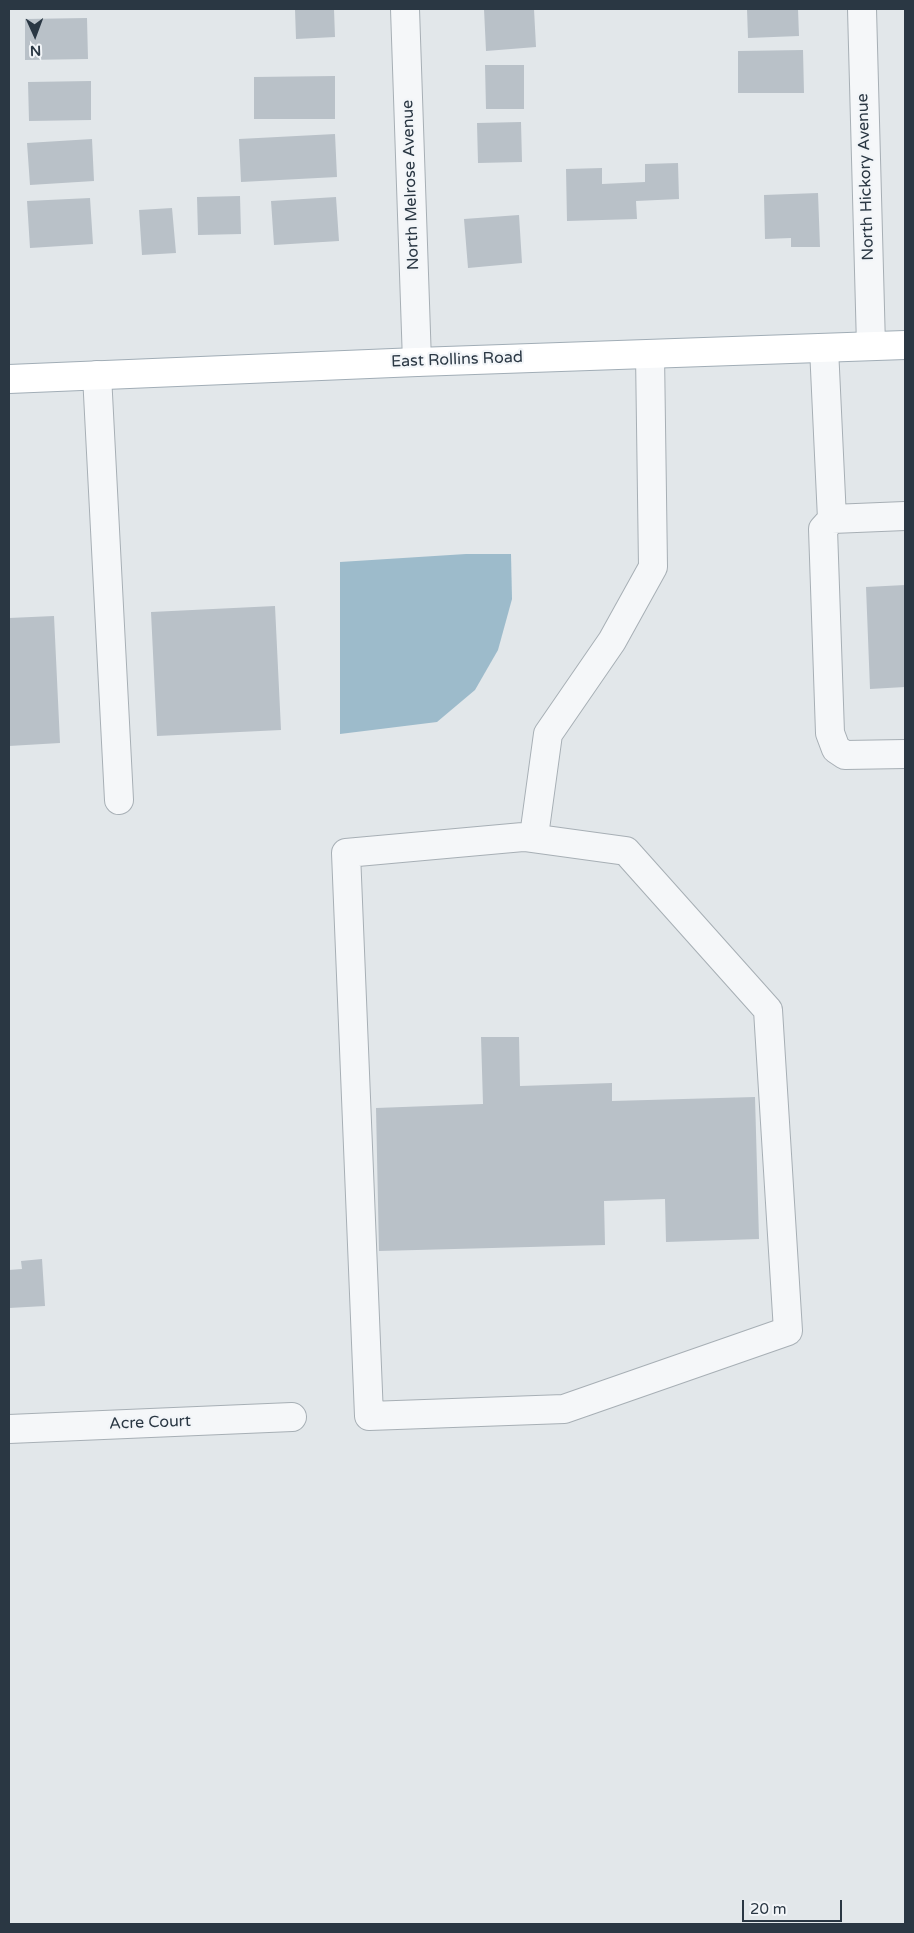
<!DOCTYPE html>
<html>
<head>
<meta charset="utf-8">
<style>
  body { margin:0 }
  #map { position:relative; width:914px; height:1933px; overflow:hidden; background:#e2e7ea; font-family:"Varela Round",sans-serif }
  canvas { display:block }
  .frame { position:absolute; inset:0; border:10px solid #2a3743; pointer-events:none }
  .north { position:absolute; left:10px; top:10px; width:50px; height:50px; -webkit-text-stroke:4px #f2f5f8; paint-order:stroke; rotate:178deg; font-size:14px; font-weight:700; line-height:20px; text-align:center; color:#2a3743 }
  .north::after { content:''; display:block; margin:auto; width:18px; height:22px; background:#2a3743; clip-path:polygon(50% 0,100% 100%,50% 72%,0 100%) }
  .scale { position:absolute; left:742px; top:1900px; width:100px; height:22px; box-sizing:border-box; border:2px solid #2a3743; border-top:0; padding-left:6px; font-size:15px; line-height:18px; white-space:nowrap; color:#2a3743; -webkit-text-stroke:4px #f2f5f8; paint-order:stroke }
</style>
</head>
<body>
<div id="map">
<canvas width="914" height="1933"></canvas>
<div class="frame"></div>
<div class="north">N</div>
<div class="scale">20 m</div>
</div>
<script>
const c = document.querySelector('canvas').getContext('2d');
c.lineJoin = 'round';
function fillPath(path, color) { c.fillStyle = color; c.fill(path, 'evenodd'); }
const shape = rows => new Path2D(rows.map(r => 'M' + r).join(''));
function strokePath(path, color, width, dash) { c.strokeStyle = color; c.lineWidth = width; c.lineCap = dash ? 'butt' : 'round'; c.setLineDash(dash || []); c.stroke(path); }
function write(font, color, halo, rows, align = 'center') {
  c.font = font + ' "Varela Round",sans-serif'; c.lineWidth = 4.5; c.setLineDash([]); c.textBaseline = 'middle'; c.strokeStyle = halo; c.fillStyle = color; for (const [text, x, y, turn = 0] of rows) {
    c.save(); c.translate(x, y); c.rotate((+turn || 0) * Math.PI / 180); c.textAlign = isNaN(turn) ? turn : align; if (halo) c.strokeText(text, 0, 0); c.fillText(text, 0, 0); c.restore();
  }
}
const water = shape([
  [466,554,511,554,512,599,498,650,475,690,437,722,340,734,340,562]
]);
const building = shape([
  [295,9,334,9,335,37,296,39],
  [484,9,534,9,536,47,486,51],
  [747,9,798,9,799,36,748,38],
  [87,18,88,59,25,60,25,19],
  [803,50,804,93,738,93,738,51],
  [485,65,524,65,524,109,486,109],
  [335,76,335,119,254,119,254,77],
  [91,81,91,120,29,121,28,82],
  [521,122,522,162,478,163,477,123],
  [335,134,337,177,241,182,239,139],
  [92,139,94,181,30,185,27,143],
  [678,163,679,199,636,201,637,219,567,221,566,169,602,168,602,184,645,182,645,164],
  [818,193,820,247,791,247,791,238,765,239,764,195],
  [240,196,241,234,198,235,197,197],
  [336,197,339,241,274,245,271,201],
  [90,198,93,244,30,248,27,201],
  [172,208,176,253,142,255,139,210],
  [519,215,522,263,468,268,464,219],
  [905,585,905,687,870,689,866,587],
  [275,606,281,730,157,736,151,612],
  [54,616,60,743,9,746,9,618],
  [481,1037,519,1037,520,1086,612,1083,612,1101,755,1097,759,1239,666,1242,665,1199,604,1201,605,1245,379,1251,376,1108,483,1104],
  [42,1259,45,1306,9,1308,9,1270,22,1269,21,1261]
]);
const minor = shape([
  [405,9,417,362],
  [862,9,871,346],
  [824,348,832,519,823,529,830,733,836,749,845,755,905,754],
  [97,375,119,800],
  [832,519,905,516],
  [524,837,626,851,768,1010,788,1331,564,1409,369,1416,346,853,534,836,548,734,612,641,653,567,650,354],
  [9,1429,292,1417]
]);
const major = shape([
  [9,379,417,362,905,345]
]);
const streetNames = [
  ["North Hickory Avenue",866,177,-92],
  ["North Melrose Avenue",411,185,-92],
  ["East Rollins Road",457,360,-2],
  ["Acre Court",150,1423,-2]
];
fillPath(water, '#9dbbcb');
fillPath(building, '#b9c1c8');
strokePath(minor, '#a7afb5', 30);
strokePath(major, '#a1adb6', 30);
strokePath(minor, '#f5f7f9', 28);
strokePath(major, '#fff', 28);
write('16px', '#2a3743', '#f2f5f8', streetNames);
</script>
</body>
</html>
